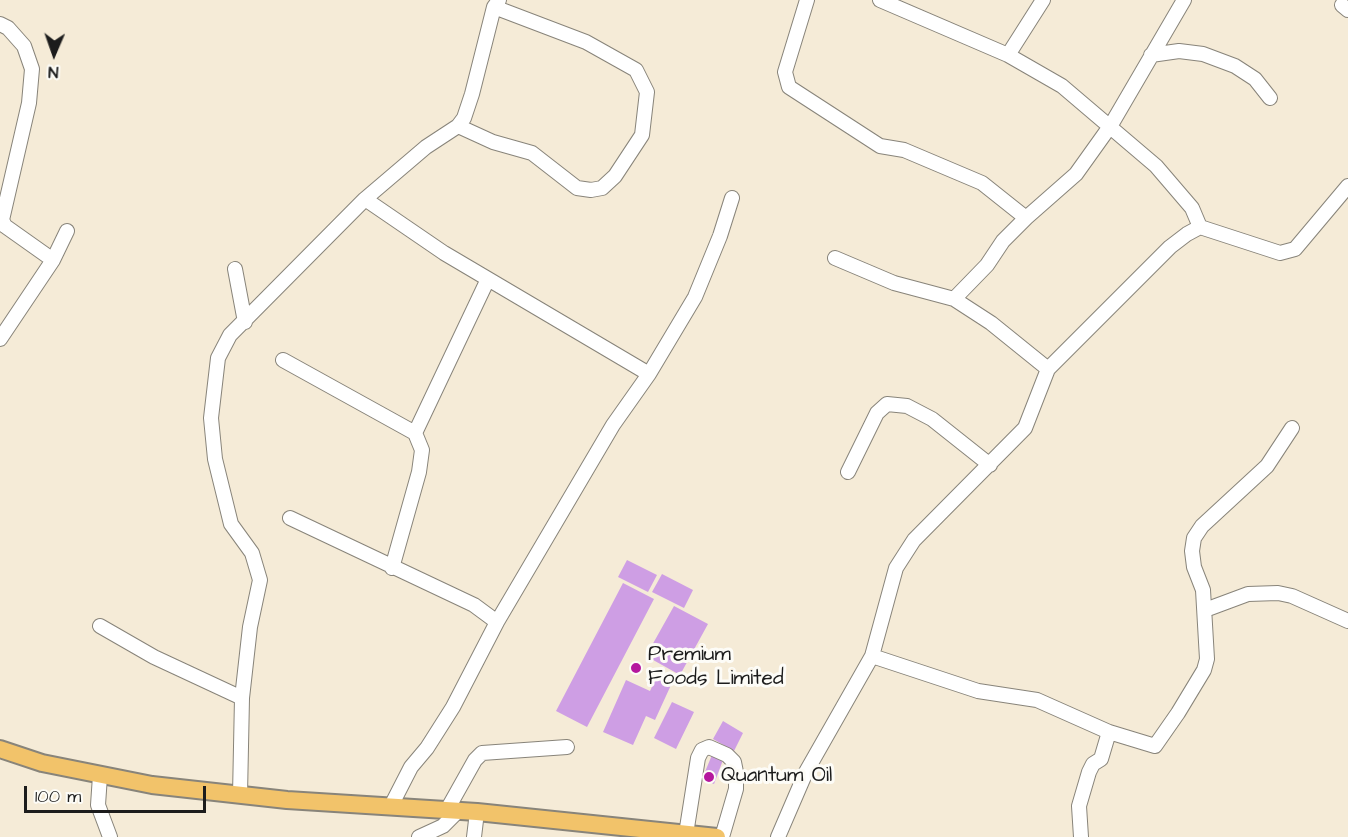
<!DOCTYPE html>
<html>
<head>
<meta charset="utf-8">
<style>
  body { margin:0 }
  #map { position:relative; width:1348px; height:837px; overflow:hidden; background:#f5ebd7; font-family:"Architects Daughter",sans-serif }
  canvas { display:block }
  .north { position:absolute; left:24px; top:24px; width:60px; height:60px; -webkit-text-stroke:4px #fdfcf7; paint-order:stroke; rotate:182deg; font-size:16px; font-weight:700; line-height:24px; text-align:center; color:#1c1c1c }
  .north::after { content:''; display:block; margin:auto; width:21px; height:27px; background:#1c1c1c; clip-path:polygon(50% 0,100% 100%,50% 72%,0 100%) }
  .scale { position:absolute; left:24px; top:786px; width:182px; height:27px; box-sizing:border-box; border:3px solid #1c1c1c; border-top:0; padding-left:8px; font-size:18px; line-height:21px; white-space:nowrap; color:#1c1c1c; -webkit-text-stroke:4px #fdfcf7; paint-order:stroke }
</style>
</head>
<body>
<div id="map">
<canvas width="1348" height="837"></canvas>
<div class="north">N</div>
<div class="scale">100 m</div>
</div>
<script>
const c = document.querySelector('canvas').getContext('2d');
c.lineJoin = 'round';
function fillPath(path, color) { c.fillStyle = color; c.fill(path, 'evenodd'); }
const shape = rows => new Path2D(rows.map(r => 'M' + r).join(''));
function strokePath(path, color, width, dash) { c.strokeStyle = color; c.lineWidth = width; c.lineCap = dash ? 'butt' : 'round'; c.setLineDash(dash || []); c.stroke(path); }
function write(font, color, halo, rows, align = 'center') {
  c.font = font + ' "Architects Daughter",sans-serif'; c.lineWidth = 6; c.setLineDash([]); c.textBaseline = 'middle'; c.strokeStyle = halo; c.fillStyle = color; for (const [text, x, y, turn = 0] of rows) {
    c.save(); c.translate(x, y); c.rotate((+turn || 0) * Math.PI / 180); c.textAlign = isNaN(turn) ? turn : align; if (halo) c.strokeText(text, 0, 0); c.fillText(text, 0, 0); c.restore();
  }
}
const building = shape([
  [627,560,657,575,648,592,618,577],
  [662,574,693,590,684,608,652,592],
  [623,583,654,599,587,727,556,711],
  [674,606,708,624,680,675,646,656],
  [656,678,671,685,655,720,646,716,633,745,603,732,626,680,650,691],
  [672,702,694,712,676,749,654,738],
  [723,721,743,733,734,751,713,739],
  [712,755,723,760,714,784,702,779]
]);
const minor = shape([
  [807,0,785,72,789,87,880,146,904,150,982,183,1026,218],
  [880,0,1008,55,1062,86,1156,166,1192,208,1200,227],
  [1342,5,1348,10],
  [0,24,8,28,24,46,32,69,29,103,2,220,5,226,53,260],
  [1008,55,1043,0],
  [1151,55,1179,51,1203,54,1235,66,1255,79,1270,98],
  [458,126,493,142,532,153,577,188,591,190,602,188,615,176,642,135,647,92,636,70,586,42,494,7],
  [365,199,444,253,649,374],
  [835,258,894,283,954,299,991,323,1048,369],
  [235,269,245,322],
  [954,299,987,265,1003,241,1026,218,1076,174,1111,125,1184,0],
  [0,339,53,260,67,231],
  [283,360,415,433],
  [848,472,877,413,887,404,907,406,932,419,990,465],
  [290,518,474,605,497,622],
  [392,568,419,472,422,450,415,433,488,279],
  [1205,610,1248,594,1278,593,1292,596,1348,621],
  [100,626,154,657,242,698],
  [872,656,978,691,1037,700,1109,732,1155,746,1178,713,1204,670,1207,659,1203,590,1194,567,1192,551,1194,538,1202,526,1267,466,1292,428],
  [100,776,98,805,110,837],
  [240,795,242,698,250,627,260,580,252,553,231,524,215,459,211,418,218,358,230,335,365,199,426,147,458,126,464,118,472,94,494,7,499,0],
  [391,806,411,767,427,748,453,707,497,622,613,425,649,374,695,297,720,236,732,198],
  [447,810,475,760,482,753,567,747],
  [686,834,698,758,702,750,709,747,727,755,734,762,736,772,736,789,722,837],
  [419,837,443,826,459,810],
  [474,837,477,812],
  [778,837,806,772,872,656,896,568,914,540,1025,428,1048,369,1170,247,1187,234,1200,227,1280,253,1295,249,1348,186],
  [1081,837,1079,806,1089,772,1093,764,1101,759,1109,732]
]);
const major = shape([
  [0,749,42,763,152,785,287,800,477,812,717,837]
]);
const markers = [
  [636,668,6,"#b5179e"],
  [709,777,6,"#b5179e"]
];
const poiNames = [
  ["Premium",648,656],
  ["Foods Limited",648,680],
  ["Quantum Oil",721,777]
];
fillPath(building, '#ce9ee4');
strokePath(minor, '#88847a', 16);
strokePath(major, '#88847a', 20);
strokePath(minor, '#fff', 14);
strokePath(major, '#f2c36a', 16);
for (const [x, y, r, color] of markers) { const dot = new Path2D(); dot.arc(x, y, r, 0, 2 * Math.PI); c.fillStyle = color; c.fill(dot); strokePath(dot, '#fdfcf7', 2); }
write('21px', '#1c1c1c', '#fdfcf7', poiNames, 'left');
</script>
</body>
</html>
